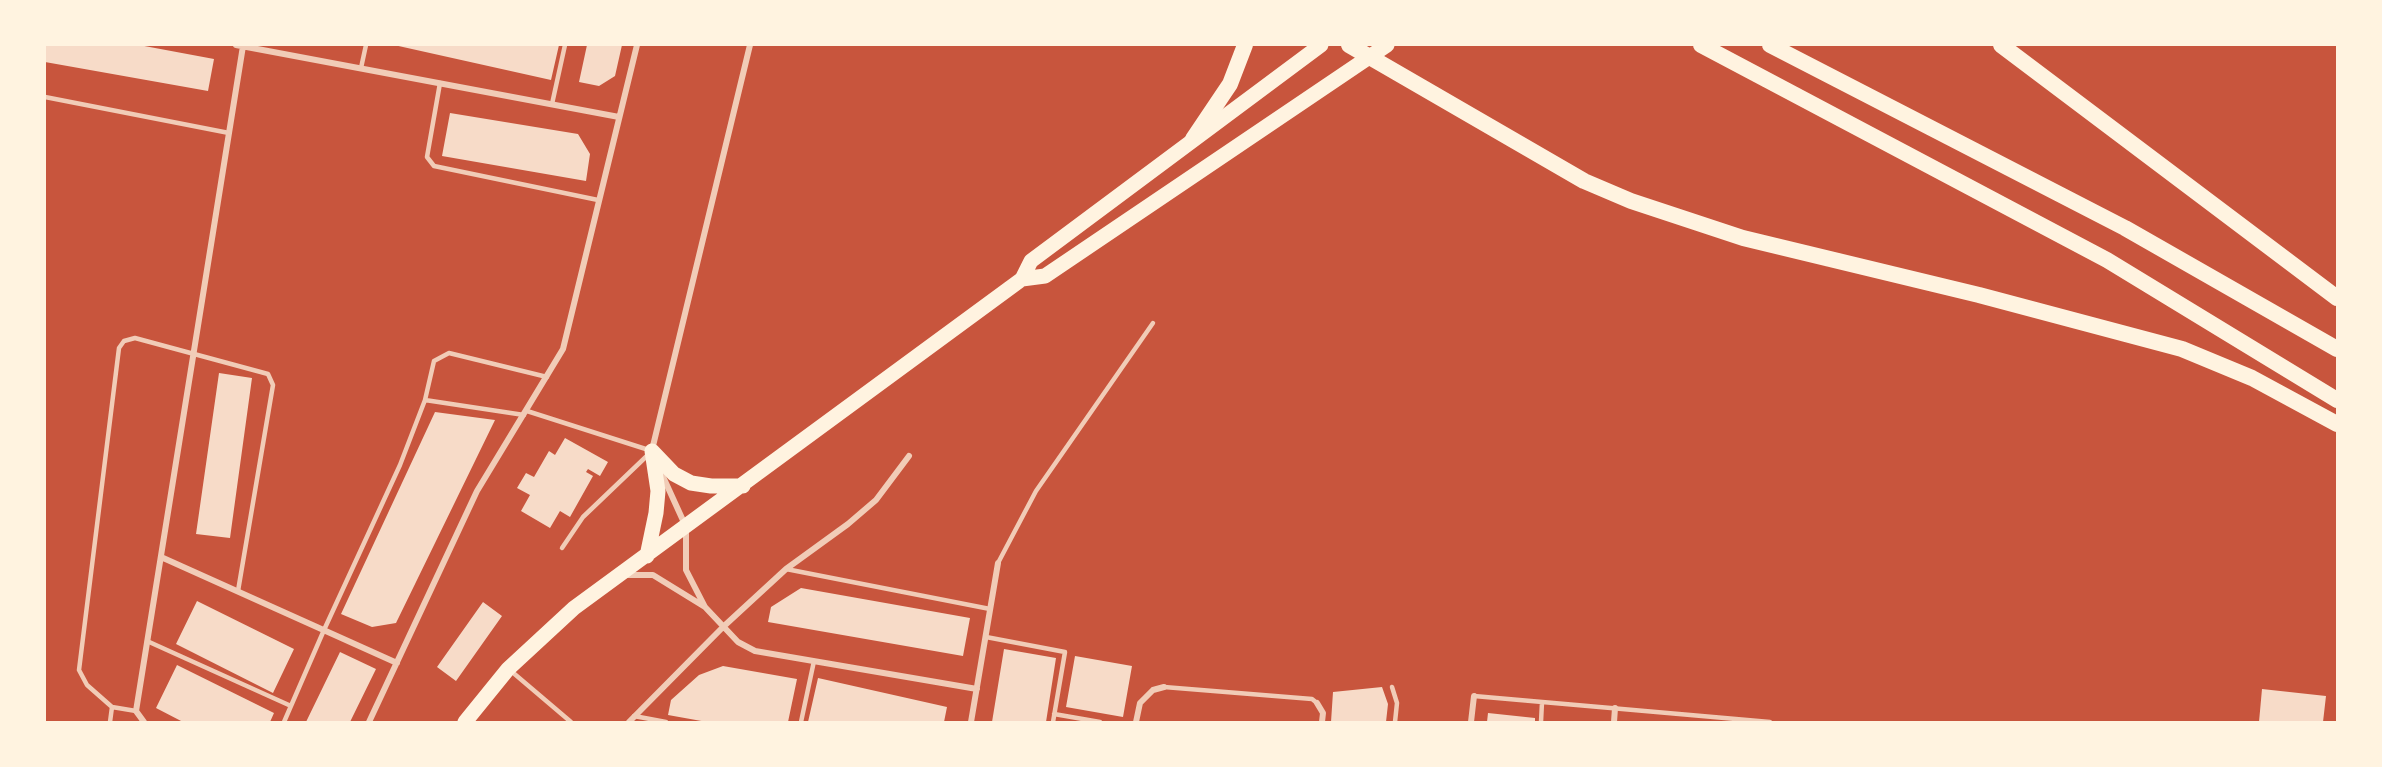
<!DOCTYPE html>
<html>
<head>
<meta charset="utf-8">
<style>
  body { margin:0 }
  #map { position:relative; width:2382px; height:767px; overflow:hidden; background:#c8553d; font-family:Commissioner,sans-serif }
  canvas { display:block }
  .frame { position:absolute; inset:0; border:46px solid #fff3e0; pointer-events:none }
</style>
</head>
<body>
<div id="map">
<canvas width="2382" height="767"></canvas>
<div class="frame"></div>
</div>
<script>
const c = document.querySelector('canvas').getContext('2d');
c.lineJoin = 'round';
function fillPath(path, color) { c.fillStyle = color; c.fill(path, 'evenodd'); }
const shape = rows => new Path2D(rows.map(r => 'M' + r).join(''));
function strokePath(path, color, width, dash) { c.strokeStyle = color; c.lineWidth = width; c.lineCap = dash ? 'butt' : 'round'; c.setLineDash(dash || []); c.stroke(path); }
const building = shape([
  [45,45,139,45,214,59,208,91,45,62],
  [394,45,559,45,551,80],
  [587,45,622,45,615,76,599,86,579,82],
  [450,113,578,134,590,154,586,181,442,156],
  [219,373,252,378,230,538,196,534],
  [435,412,495,420,396,623,372,627,341,614],
  [565,438,608,462,600,476,588,469,586,472,593,476,570,517,560,511,550,528,521,511,530,495,517,488,526,473,534,477,549,451,555,455],
  [801,588,970,618,963,656,768,622,771,607],
  [197,601,294,649,273,693,176,644],
  [483,602,502,616,456,681,437,667],
  [1004,649,1056,658,1046,722,992,722],
  [340,652,376,669,350,722,306,722],
  [1075,656,1132,666,1123,717,1066,707],
  [177,665,274,713,270,722,183,722,156,708],
  [723,666,797,679,788,722,707,722,668,715,671,700,699,675],
  [818,678,947,707,944,722,808,722],
  [1382,687,1388,704,1386,722,1331,722,1333,692],
  [2262,689,2326,696,2323,722,2259,722],
  [1488,713,1535,718,1535,722,1487,722]
]);
const service = shape([
  [361,68,366,45],
  [440,83,427,157,434,166,598,200],
  [45,97,229,133],
  [552,104,565,45],
  [425,400,524,415],
  [527,411,652,451,583,517,562,548],
  [998,563,1036,491,1153,323],
  [786,569,990,609],
  [986,637,1065,652,1053,722],
  [147,641,291,706],
  [511,671,571,722],
  [1164,687,1312,699,1317,703],
  [1392,687,1397,703,1395,722],
  [1474,696,1770,722],
  [112,707,87,685,79,670,119,348,124,341,135,338,268,374,273,385,238,591],
  [1054,714,1100,722],
  [634,716,666,722],
  [110,722,112,707,136,711],
  [284,722,324,630,400,465,425,400,434,361,449,353,547,377],
  [801,722,814,661],
  [1541,722,1542,702]
]);
const minor = shape([
  [236,45,619,117],
  [652,450,750,45],
  [660,470,686,527,686,570,705,607,738,642,755,651,977,689],
  [161,557,397,663],
  [625,575,653,575,705,607],
  [1317,703,1323,713,1322,722],
  [144,722,136,711,243,46],
  [369,722,477,491,563,349,637,45],
  [629,722,723,627,786,569,848,524,876,500,909,456],
  [971,722,998,563],
  [1136,722,1140,703,1153,690,1164,687],
  [1471,722,1474,696],
  [1614,722,1615,708]
]);
const primary = shape([
  [1022,279,1031,261,1321,45],
  [652,451,674,474,691,483,711,486,743,486],
  [647,556,656,513,658,491,652,451],
  [465,722,508,669,574,608,619,575,1022,279,1045,276,1387,45]
]);
const motorway = shape([
  [1349,45,1584,181,1631,201,1743,238,1979,295,2182,349,2252,378,2337,424],
  [1701,45,2107,260,2337,400],
  [1770,45,2125,228,2337,349],
  [2001,45,2337,298],
  [1193,139,1230,84,1245,45]
]);
fillPath(building, '#f7dbc8');
strokePath(service, '#f1ccb7', 4.5);
strokePath(minor, '#f1ccb7', 6);
strokePath(primary, '#fff3e0', 15);
strokePath(motorway, '#fff3e0', 16);
</script>
</body>
</html>
